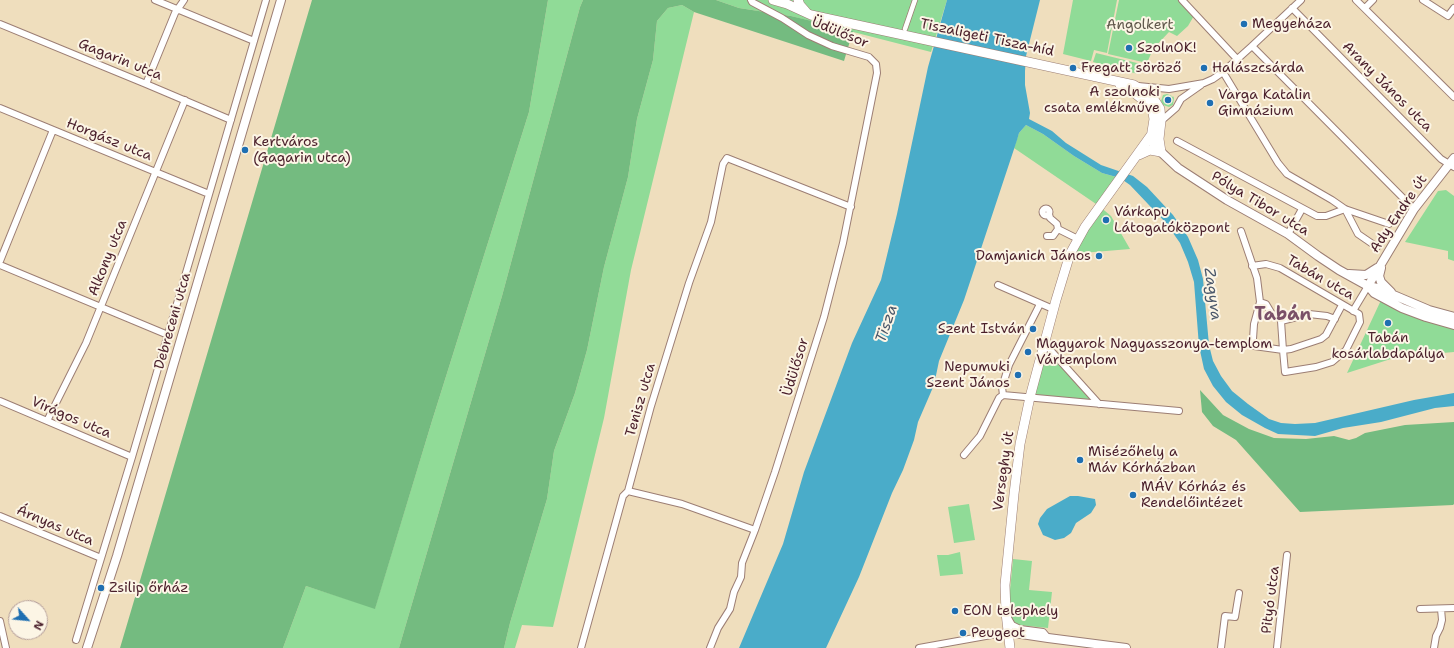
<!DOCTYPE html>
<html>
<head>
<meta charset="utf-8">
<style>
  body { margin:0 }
  #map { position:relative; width:1454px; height:648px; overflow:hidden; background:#efdebd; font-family:"Shantell Sans",sans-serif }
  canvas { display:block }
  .north { position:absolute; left:8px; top:600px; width:40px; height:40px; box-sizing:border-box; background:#fcf5e5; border:1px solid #b59f9b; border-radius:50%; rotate:117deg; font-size:11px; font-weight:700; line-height:16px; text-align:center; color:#4a1f2b }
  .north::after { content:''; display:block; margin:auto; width:14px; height:18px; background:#1f6fb2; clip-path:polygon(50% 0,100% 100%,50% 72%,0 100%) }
</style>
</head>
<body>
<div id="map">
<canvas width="1454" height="648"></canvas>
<div class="north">N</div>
</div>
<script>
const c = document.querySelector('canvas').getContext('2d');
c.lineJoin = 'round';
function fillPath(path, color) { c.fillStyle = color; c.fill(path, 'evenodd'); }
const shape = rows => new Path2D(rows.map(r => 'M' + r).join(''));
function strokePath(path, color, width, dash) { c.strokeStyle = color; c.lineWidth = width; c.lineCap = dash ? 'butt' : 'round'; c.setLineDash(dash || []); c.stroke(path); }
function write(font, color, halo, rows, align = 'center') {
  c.font = font + ' "Shantell Sans",sans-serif'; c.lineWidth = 4; c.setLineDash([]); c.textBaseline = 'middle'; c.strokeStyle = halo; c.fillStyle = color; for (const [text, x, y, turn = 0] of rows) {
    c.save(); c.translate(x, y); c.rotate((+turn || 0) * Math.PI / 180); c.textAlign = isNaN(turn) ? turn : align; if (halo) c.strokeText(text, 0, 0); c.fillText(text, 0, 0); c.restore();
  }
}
const green = shape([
  [548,0,583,0,580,7,502,296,399,648,283,648,306,586,375,608,432,421,529,112],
  [716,0,947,0,931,52,791,16,739,8],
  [1073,0,1117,0,1107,53,1094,50,1091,61,1063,54],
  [1119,0,1183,0,1195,14,1188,26,1177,36,1169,32,1153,49,1147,63,1108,54],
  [682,5,694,12,631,270,604,418,553,627,522,625,515,648,504,648,510,623,547,499,554,451,575,393,587,350,604,267,628,177,637,119,653,60,657,21,668,8],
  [1096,53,1141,64,1138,74,1093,62],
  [1167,94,1172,96,1169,99,1168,97,1165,100,1168,103,1173,96,1174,98,1173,105,1169,107,1163,105,1161,101,1163,95],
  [1026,125,1043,134,1074,156,1102,173,1120,178,1099,206,1111,216,1130,249,1070,254,1099,206,1014,148,1019,133],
  [1446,190,1454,196,1454,261,1448,259,1448,251,1405,242,1438,191],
  [1382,298,1454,325,1454,352,1397,357,1347,373],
  [1044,343,1099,404,1030,397],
  [969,504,975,540,954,543,948,507],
  [960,552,963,574,940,576,937,555,948,555],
  [1013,559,1032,561,1029,590,1052,592,1048,628,1018,625,1012,622,1008,611]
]);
const forest = shape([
  [312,0,548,0,529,112,432,421,375,609,306,586,283,648,120,648],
  [583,0,716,0,739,8,791,16,853,31,844,61,694,12,682,5,668,8,657,21,653,60,637,119,628,177,604,267,587,350,575,393,554,451,547,499,510,623,504,648,399,648,502,296,580,7],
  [1200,390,1223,415,1249,429,1274,438,1306,439,1334,436,1349,440,1356,438,1365,433,1405,425,1454,422,1454,504,1453,505,1300,512,1236,440,1213,426,1202,412]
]);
const water = shape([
  [947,0,1040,0,1026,56,1025,71,1025,85,1030,113,1029,119,1052,131,1066,143,1101,165,1133,176,1147,187,1173,215,1188,237,1198,260,1203,279,1209,345,1213,361,1221,376,1232,391,1248,404,1269,419,1281,423,1295,424,1315,423,1414,400,1454,393,1454,406,1435,408,1381,422,1343,428,1315,436,1278,434,1265,428,1242,415,1226,402,1213,386,1204,369,1199,346,1194,282,1188,262,1180,243,1166,223,1130,185,1120,178,1102,173,1074,156,1043,134,1026,125,1019,133,1017,140,964,300,939,361,934,385,918,422,914,440,903,470,892,493,859,577,826,648,739,648,783,544,804,472,852,343,881,280,897,214,928,67],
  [1070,496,1078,496,1095,499,1096,505,1091,513,1076,523,1071,533,1064,538,1055,540,1043,535,1038,524,1040,518,1047,509]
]);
const pedestrian = shape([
  [905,29,915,0]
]);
const minor = shape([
  [155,0,254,41],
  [1182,0,1237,59],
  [1356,0,1454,97],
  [1423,0,1448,16,1454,8],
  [1292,8,1441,159,1454,167],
  [1365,8,1373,0],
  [0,24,146,84,231,120],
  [1252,46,1414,209],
  [1223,72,1278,163,1287,174,1332,200,1345,209,1389,224],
  [146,84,175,13,184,0],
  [1138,86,1169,89,1204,83,1213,79,1223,72,1252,46,1301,0],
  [0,108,209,194],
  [1161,121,1176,108,1181,99,1201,85],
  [1177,141,1317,216,1326,216,1345,209],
  '1042.5 212a3.5 3.5 0 1 1 7 0a3.5 3.5 0 1 1-7 0Z',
  [1345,209,1358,234,1377,247],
  [1049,214,1050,218,1057,224,1058,229,1078,239],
  [1241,231,1257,278,1260,302,1254,324,1253,339,1254,346,1283,350,1291,349,1321,339,1326,335,1342,305],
  [1288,234,1302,209],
  [1047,236,1053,236,1058,229],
  [0,261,53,130],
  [0,265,168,335],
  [1252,266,1266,264,1280,268,1359,314,1360,322,1346,350,1332,362,1316,367,1285,372,1283,350,1281,321,1279,316,1272,314,1266,304,1260,302],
  [998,285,1053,309],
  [1353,311,1368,286],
  [1281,321,1309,314,1327,316,1335,319],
  [1044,343,1099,404],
  [1003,395,1002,387,1009,365,1040,304],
  [0,401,132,457],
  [47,421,86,343,185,100],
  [964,455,980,436,999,398,1003,395,1179,411],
  [628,491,682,504,755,530],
  [0,516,101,558],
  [1420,609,1454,608],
  [1008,618,1012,625,1020,629,1043,632,1048,638],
  [0,621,6,648],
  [76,640,132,457,266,0],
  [581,648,623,496,628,491,651,406,689,283,711,222,723,164,727,158,851,207],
  [710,648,718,628,730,609,734,592,741,577,742,563,755,530,775,472,824,317,843,243,877,73,876,64,869,57,832,46,808,35,782,18,752,2,751,0],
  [919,648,1008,632],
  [1221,648,1225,616,1235,617,1239,593],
  [1277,648,1287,555],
  [1434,648,1436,636,1440,628,1442,620,1441,609]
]);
const tertiary = shape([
  [1151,138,1154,147,1161,152,1178,168,1227,200,1288,234,1318,256,1339,270,1368,286,1377,288,1429,310,1454,317],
  [1381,268,1379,276,1381,282,1391,292],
  [1349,274,1366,275,1377,268],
  [1368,286,1414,209,1454,158],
  [1368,286,1374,293,1402,308,1426,317,1454,325],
  [1008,632,1048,638,1126,648],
  [87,648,117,556,281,0]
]);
const secondary = shape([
  [773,0,787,4,811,15,1134,85,1149,94,1155,101,1160,109,1161,121,1159,139,1161,152,1150,150,1139,155],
  [798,0,800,5,807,13],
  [1120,85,1133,92,1152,107,1154,119,1151,138],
  [1010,648,1006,613,1005,585,1014,494,1020,444,1030,397,1056,300,1070,254,1085,227,1152,134]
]);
const markers = [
  [1244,24,4,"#1f6fb2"],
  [1129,48,4,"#1f6fb2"],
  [1073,68,4,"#1f6fb2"],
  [1204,68,4,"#1f6fb2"],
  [1168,100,4,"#1f6fb2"],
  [1210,103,4,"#1f6fb2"],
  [245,150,4,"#1f6fb2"],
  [1106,220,4,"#1f6fb2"],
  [1099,256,4,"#1f6fb2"],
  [1388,323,4,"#1f6fb2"],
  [1033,329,4,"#1f6fb2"],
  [1028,352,4,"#1f6fb2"],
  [1018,375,4,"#1f6fb2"],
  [1080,460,4,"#1f6fb2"],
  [1133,495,4,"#1f6fb2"],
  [101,588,4,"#1f6fb2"],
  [955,611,4,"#1f6fb2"],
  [963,633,4,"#1f6fb2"]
];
const poiNames = [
  ["Megyeháza",1252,24],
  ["SzolnOK!",1137,48],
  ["Fregatt söröző",1081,68],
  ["Halászcsárda",1212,68],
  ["A szolnoki",1160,92,"right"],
  ["csata emlékműve",1160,108,"right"],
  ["Varga Katalin",1218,95],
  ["Gimnázium",1218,111],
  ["Kertváros",253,142],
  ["(Gagarin utca)",253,158],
  ["Várkapu",1114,212],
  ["Látogatóközpont",1114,228],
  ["Damjanich János",1091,256,"right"],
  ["Szent István",1025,329,"right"],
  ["Tabán",1388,338,"center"],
  ["kosárlabdapálya",1388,354,"center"],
  ["Magyarok Nagyasszonya-templom",1036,344],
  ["Vártemplom",1036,360],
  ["Nepumuki",1010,367,"right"],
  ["Szent János",1010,383,"right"],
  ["Misézőhely a",1088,452],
  ["Máv Kórházban",1088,468],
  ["MÁV Kórház és",1141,487],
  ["Rendelőintézet",1141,503],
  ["Zsilip őrház",109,588],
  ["EON telephely",963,611],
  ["Peugeot",971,633]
];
const parkNames = [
  ["Angolkert",1140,25]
];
const streetNames = [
  ["Üdülősor",840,33,22],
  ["Tiszaligeti Tisza-híd",987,38,12],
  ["Gagarin utca",120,60,22],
  ["Arany János utca",1387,87,45],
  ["Horgász utca",109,140,22],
  ["Pólya Tibor utca",1260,204,31],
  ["Ady Endre út",1399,214,-56],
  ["Alkony utca",108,258,-68],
  ["Tabán utca",1320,278,30],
  ["Debreceni utca",173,321,-74],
  ["Üdülősor",796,367,-73],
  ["Tenisz utca",641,400,-74],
  ["Virágos utca",71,418,23],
  ["Verseghy út",1004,471,-82],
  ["Árnyas utca",55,526,23],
  ["Pityó utca",1271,600,-83]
];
const waterNames = [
  ["Zagyva",1212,294,82],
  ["Tisza",887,324,-71]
];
const districtNames = [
  ["Tabán",1283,315]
];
fillPath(green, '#90db97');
fillPath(forest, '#74bb80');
fillPath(water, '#4aacc9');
strokePath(pedestrian, '#9c7e74', 6);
strokePath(minor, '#9c7e74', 8);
strokePath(tertiary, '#9c7e74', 10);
strokePath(secondary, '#9c7e74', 10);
strokePath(pedestrian, '#fff', 4.5);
strokePath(minor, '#fff', 6);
strokePath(tertiary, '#fff', 8);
strokePath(secondary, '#fff', 9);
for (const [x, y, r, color] of markers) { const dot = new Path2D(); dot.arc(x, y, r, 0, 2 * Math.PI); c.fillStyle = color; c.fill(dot); strokePath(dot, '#fcf5e5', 1.5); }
write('14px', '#4a1f2b', '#fcf5e5', poiNames, 'left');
write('14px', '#5f574b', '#fcf5e5', parkNames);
write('14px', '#4a1f2b', '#fcf5e5', streetNames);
write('italic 15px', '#4a576a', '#fcf5e5', waterNames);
write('bold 18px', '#7b5168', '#fcf5e5', districtNames);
</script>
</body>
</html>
